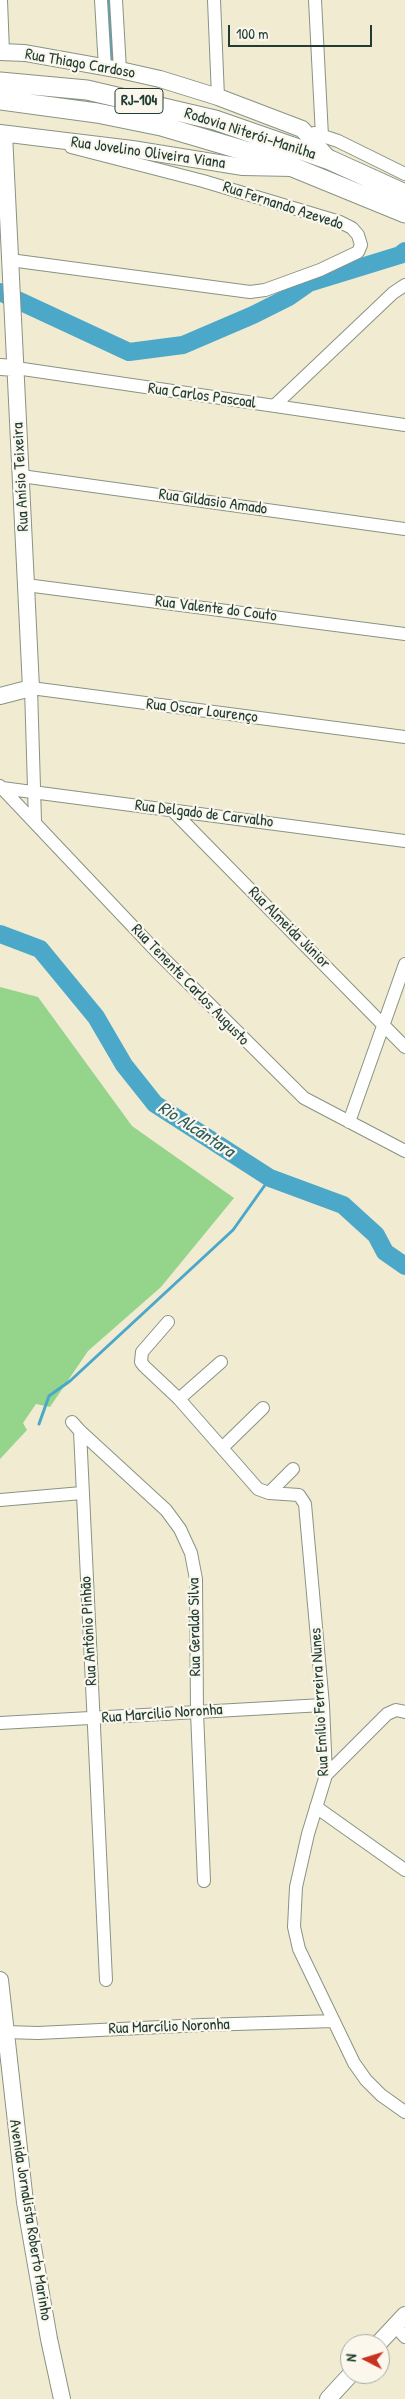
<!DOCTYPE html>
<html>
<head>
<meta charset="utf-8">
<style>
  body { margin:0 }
  #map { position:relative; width:405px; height:2399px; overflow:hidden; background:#f1ebd2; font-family:"Patrick Hand",sans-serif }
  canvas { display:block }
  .north { position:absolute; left:340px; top:2334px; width:50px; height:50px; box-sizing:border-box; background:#fbf7ec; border:1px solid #a3ada2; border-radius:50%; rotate:275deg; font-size:14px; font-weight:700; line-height:20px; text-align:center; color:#1f3d34 }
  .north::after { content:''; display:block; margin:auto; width:18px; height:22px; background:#c8321e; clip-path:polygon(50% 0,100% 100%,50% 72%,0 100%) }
  .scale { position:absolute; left:228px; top:25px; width:144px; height:22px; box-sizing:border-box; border:2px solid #1f3d34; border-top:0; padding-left:6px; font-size:15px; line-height:18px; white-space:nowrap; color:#1f3d34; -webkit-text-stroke:4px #fbf7ec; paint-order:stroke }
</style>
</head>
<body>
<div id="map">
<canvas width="405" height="2399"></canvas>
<div class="north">N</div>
<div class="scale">100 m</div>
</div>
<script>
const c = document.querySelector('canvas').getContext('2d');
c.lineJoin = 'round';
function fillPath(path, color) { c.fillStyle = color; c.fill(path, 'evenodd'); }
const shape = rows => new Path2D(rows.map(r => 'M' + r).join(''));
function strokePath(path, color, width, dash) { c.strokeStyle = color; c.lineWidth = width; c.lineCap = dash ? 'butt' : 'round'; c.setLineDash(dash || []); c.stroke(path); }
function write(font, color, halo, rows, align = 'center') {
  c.font = font + ' "Patrick Hand",sans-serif'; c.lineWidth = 4.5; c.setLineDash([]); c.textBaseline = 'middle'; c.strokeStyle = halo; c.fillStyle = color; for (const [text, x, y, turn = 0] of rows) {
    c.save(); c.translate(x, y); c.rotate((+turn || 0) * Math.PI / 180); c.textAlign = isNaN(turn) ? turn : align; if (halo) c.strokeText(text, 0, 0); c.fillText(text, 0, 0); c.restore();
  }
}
const green = shape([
  [0,987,38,997,132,1126,234,1198,161,1287,88,1351,50,1407,36,1404,23,1423,27,1430,0,1459]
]);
const stream = shape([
  [39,1424,49,1396,70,1381,233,1230,270,1178]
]);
const river = shape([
  [108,0,110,57],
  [0,292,129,352,183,345,253,315,289,297,309,283,400,255,405,251],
  [0,934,40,949,96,1017,124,1065,155,1104,270,1178,343,1205,376,1235,385,1252,405,1266]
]);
const minor = shape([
  [1,0,3,52],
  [101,0,105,68],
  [116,0,120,70],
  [214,0,218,97],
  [315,0,322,136],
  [314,133,338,141,405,174],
  [10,260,250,292,265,290,320,270,358,252,361,245,358,235,352,228,340,222,203,181,71,147],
  [16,368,405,425],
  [274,406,393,293,405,285],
  [21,476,405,529],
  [26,585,405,634],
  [0,786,156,951,304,1098,405,1151],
  [2,788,405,841],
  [172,810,405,1047],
  [35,821,31,688,405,737],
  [349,1122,405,964],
  [168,1322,142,1352,141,1362,144,1366,179,1399,258,1489,269,1493,299,1495,305,1504,323,1705,326,1775,308,1834,296,1887,294,1927,299,1949,354,2063,366,2080,381,2095,405,2112],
  [179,1399,221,1362],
  [72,1422,80,1431,166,1510,180,1529,191,1553,196,1579,197,1712,204,1881],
  [80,1431,106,1980],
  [222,1448,263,1408],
  [269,1493,293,1469],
  [0,1500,82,1493],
  [0,1723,323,1705],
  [326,1775,387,1714,396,1710,405,1712],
  [316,1807,405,1870],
  [5,2032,38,2033,202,2025,334,2021],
  [395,2326,405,2337]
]);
const major = shape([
  [0,52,25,53,120,70,160,79,218,97,302,129,330,160],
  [0,133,132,149,243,167,293,168],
  [0,367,16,368],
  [0,696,31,688,4,134],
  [0,1980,25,2202,49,2339,62,2399],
  [378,2344,405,2315],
  [328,2399,351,2374]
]);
const highway = shape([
  [0,82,87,90,215,120,330,160,405,194],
  [0,100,97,113,161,126,273,159,405,213]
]);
const shields = [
  [139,101,48]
];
const shieldNames = [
  ["RJ-104",139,101]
];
const streetNames = [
  ["Rua Thiago Cardoso",80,64,10],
  ["Rodovia Niterói-Manilha",250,134,18],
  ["Rua Jovelino Oliveira Viana",148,153,8],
  ["Rua Fernando Azevedo",283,206,18],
  ["Rua Carlos Pascoal",202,396,8],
  ["Rua Anísio Teixeira",21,477,-93],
  ["Rua Gildasio Amado",213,502,8],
  ["Rua Valente do Couto",216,609,7],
  ["Rua Oscar Lourenço",202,711,7],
  ["Rua Delgado de Carvalho",204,814,7],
  ["Rua Almeida Júnior",289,928,45],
  ["Rua Tenente Carlos Augusto",190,985,46],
  ["Rua Geraldo Silva",195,1627,-91],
  ["Rua Antônio Pinhão",89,1631,-93],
  ["Rua Emílio Ferreira Nunes",320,1702,-93],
  ["Rua Marcilio Noronha",162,1714,-4],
  ["Rua Marcílio Noronha",169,2027,-2],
  ["Avenida Jornalista Roberto Marinho",30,2220,81]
];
const waterNames = [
  ["Rio Alcântara",196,1130,33]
];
fillPath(green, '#94d48b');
strokePath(stream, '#4ba8c9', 3);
strokePath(river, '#4ba8c9', 18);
strokePath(minor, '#889483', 14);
strokePath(major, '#889483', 18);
strokePath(highway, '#889483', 21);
strokePath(minor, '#fff', 12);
strokePath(major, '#fff', 16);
strokePath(highway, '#fff', 19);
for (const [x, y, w] of shields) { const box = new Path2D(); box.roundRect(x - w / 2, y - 12.5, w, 25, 4); c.fillStyle = '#fbf7ec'; c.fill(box); strokePath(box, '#1f3d34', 1); }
write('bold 15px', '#1f3d34', null, shieldNames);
write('16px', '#1f3d34', '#fbf7ec', streetNames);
write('italic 18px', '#2c5d61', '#fbf7ec', waterNames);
</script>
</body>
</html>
